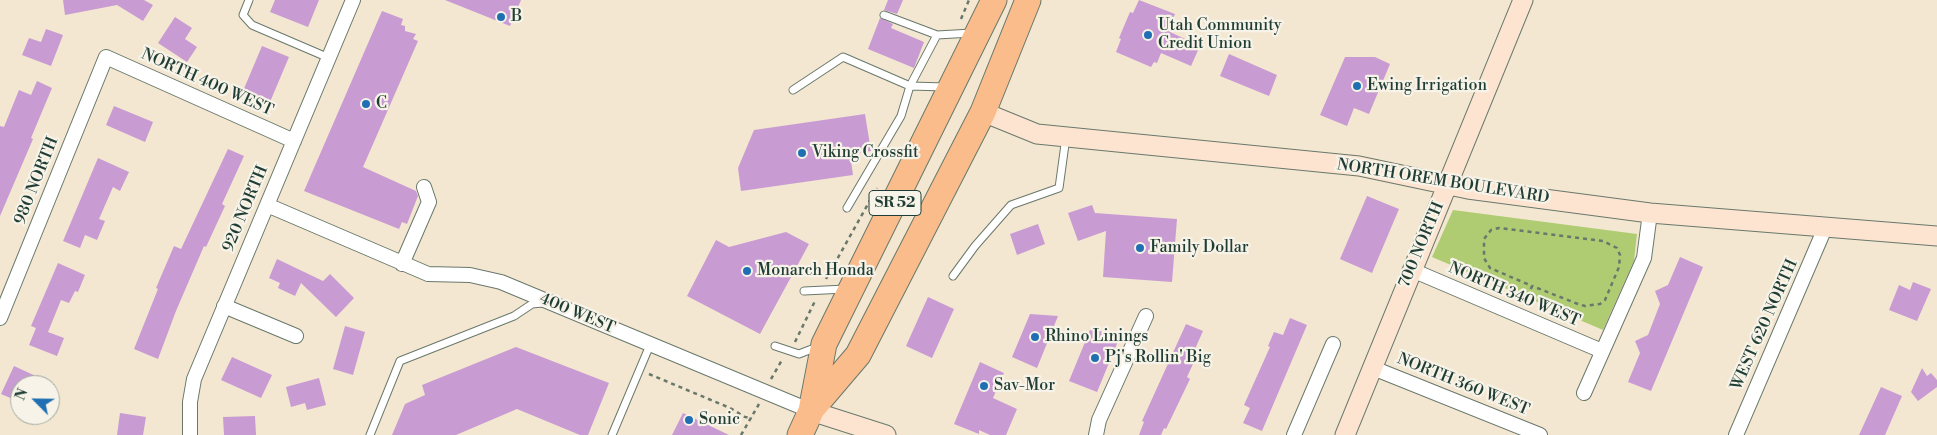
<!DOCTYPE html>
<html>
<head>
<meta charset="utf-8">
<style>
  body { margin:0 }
  #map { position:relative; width:1937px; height:435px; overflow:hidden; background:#f3e7d1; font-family:"Libre Bodoni",serif }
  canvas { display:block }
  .north { position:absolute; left:10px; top:375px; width:50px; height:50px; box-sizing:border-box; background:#f7f3e8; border:1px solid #a1aaa0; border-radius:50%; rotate:293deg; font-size:14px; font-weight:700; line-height:20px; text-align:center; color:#1f3d34 }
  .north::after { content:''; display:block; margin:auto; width:18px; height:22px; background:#1f6fb2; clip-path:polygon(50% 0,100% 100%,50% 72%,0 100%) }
</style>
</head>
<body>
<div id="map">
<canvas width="1937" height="435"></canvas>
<div class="north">N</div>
</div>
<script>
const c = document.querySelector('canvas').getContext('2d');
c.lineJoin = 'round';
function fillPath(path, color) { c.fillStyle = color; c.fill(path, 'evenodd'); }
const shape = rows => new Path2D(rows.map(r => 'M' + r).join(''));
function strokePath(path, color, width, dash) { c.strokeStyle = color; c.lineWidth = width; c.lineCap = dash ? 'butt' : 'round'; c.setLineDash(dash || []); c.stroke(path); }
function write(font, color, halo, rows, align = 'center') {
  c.font = font + ' "Libre Bodoni",serif'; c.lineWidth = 4.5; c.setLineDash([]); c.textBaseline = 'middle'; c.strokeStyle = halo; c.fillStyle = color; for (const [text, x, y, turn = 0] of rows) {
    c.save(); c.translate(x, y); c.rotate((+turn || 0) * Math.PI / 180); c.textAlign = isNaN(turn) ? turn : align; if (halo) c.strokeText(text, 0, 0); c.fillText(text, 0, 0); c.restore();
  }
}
const green = shape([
  [1453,210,1637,234,1634,261,1603,330,1432,257]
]);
const building = shape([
  [63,0,144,0,153,5,143,21,117,5,65,15],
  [275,0,319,0,308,27,270,12],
  [445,0,521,0,510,26],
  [888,0,903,0,897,14,884,10],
  [1139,0,1175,14,1168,31,1200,46,1191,66,1161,53,1157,63,1154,62,1151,67,1116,52,1121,39,1119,38,1130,12,1133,13],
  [382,11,403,19,401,25,405,26,405,31,416,34,413,39,418,41,363,167,416,191,418,196,407,224,402,222,399,229,304,191],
  [175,17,192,28,185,39,197,47,187,62,158,43],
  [880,18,893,24,891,28,924,42,914,68,868,49],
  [46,29,63,35,51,66,22,55,29,38,41,42],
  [262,46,289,57,270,102,243,91],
  [1229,54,1277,75,1269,96,1220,76],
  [1345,57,1375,57,1390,64,1369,114,1354,108,1347,126,1320,115],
  [37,81,52,88,31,138,33,139,0,216,0,126,4,127,19,90,31,95],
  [114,106,153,122,145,142,106,125],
  [865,114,871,151,850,154,853,175,741,191,738,168,754,130],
  [228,149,244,156,222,204,225,206,206,247,204,246,176,311,158,359,134,349,158,289,156,288,174,246,181,249],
  [98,158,129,172,120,191,113,187,99,219,105,221,97,240,85,235,80,248,63,241],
  [1367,196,1399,209,1372,273,1340,259],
  [1092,205,1095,213,1177,219,1172,282,1103,277,1106,231,1078,241,1068,213],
  [1038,224,1045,244,1017,255,1010,234],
  [786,232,809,244,760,334,687,296,716,240,729,247],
  [1680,257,1703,267,1651,391,1628,382,1640,353,1635,341,1648,335,1660,304,1655,291,1668,285],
  [277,259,323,281,330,274,354,298,336,317,301,283,295,296,278,288,280,283,269,278],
  [58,263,85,275,78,292,75,291,69,303,61,300,48,332,64,338,57,356,29,345,36,328,31,326],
  [1913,282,1931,289,1917,321,1889,310,1899,285,1910,290],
  [928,297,954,309,932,358,906,346],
  [1030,314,1058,316,1037,368,1012,357],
  [1290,318,1307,325,1262,431,1243,423,1250,408,1244,405,1270,347,1268,346,1274,332,1283,335],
  [1186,324,1203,331,1195,349,1199,351,1187,377,1190,379,1166,429,1164,428,1161,435,1139,435,1144,422,1142,421],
  [345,326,365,332,353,375,333,369],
  [1090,330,1121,334,1097,392,1069,381],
  [516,347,609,383,588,435,580,435,517,409,456,435,392,435,405,404,425,395,422,385],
  [232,357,272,375,261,398,221,380],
  [980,362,1004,373,993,398,1017,409,1006,435,990,435,979,430,979,434,954,424],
  [14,366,55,385,20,385,20,402,1,394],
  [1922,368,1927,376,1931,373,1937,380,1937,387,1918,401,1911,392],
  [319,378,326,405,307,410,305,403,291,407,286,387],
  [1881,387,1902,396,1885,435,1859,435],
  [120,413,146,417,143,435,117,435],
  [683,413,729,435,672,435],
  [255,416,256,435,224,435,223,417]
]);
const path = shape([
  [961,19,969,0],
  [826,279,877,188],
  [1525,304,1532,286,1490,268,1484,258,1484,239,1491,230,1499,228,1603,241,1617,248,1620,255,1619,267,1605,300,1600,304,1585,306,1578,304,1532,286],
  [795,342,815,301],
  [649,374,730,408,745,417,752,418],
  [771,379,782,360],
  [741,435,759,404]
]);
const lane = shape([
  [249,0,243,15,252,25,329,58],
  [937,35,972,33],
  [793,90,843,57,910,86,946,87],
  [847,208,901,116,910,86,937,35,884,15],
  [953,276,975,246,1011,205,1059,188,1066,137],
  [804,291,846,289],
  [775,346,799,354,817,347],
  [370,435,400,361,514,316,532,304,543,303],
  [612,435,650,345]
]);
const street = shape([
  [267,205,428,274,470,275,501,282,811,411],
  [402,264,429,202,424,187],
  [1412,270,1602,351],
  [224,306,296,336],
  [0,318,106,57,294,141],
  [1373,368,1540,435],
  [1584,393,1644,258,1650,213],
  [190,435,190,402,194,379,353,0],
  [1096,435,1099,420,1146,316],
  [1294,435,1333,344],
  [1736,435,1825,228]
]);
const secondary = shape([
  [983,112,1037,134,1359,166,1468,189,1650,213,1937,236],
  [811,411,886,435],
  [1345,435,1523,0]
]);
const highway = shape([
  [812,409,858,355,983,112,1028,0],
  [800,435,811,411,824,344,994,0]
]);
const markers = [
  [501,17,5,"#1f6fb2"],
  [1148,35,5,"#1f6fb2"],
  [1357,86,5,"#1f6fb2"],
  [366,104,5,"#1f6fb2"],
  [802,153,5,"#1f6fb2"],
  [1140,248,5,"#1f6fb2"],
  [747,271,5,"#1f6fb2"],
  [1035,337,5,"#1f6fb2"],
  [1095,358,5,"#1f6fb2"],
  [984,386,5,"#1f6fb2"],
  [689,420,5,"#1f6fb2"]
];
const shields = [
  [895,203,52]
];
const shieldNames = [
  ["SR 52",895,203]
];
const poiNames = [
  ["B",511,17],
  ["Utah Community",1158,26],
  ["Credit Union",1158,44],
  ["Ewing Irrigation",1367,86],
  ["C",376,104],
  ["Viking Crossfit",812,153],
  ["Family Dollar",1150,248],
  ["Monarch Honda",757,271],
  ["Rhino Linings",1045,337],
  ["Pj's Rollin' Big",1105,358],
  ["Sav-Mor",994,386],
  ["Sonic",699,420]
];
const streetNames = [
  ["NORTH 400 WEST",207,83,24],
  ["980 NORTH",37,181,-68],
  ["NORTH OREM BOULEVARD",1443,182,9],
  ["920 NORTH",246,209,-67],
  ["700 NORTH",1422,245,-67],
  ["NORTH 340 WEST",1514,295,23],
  ["400 WEST",577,314,23],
  ["WEST 620 NORTH",1765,325,-66],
  ["NORTH 360 WEST",1463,385,22]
];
fillPath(green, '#afcc73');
fillPath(building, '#c99bd3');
strokePath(lane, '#69786b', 9);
strokePath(street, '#69786b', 16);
strokePath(secondary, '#69786b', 21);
strokePath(highway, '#69786b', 27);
strokePath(path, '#69786b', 2.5, [4, 4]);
strokePath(lane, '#fff', 7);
strokePath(street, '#fff', 14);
strokePath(secondary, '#fde4d0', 19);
strokePath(highway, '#f9bc8a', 25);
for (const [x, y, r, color] of markers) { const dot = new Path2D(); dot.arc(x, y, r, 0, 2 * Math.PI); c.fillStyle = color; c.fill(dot); strokePath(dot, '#f7f3e8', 2); }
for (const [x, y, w] of shields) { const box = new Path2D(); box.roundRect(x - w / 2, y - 12.5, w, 25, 4); c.fillStyle = '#f7f3e8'; c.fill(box); strokePath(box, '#1f3d34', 1); }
write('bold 15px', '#1f3d34', null, shieldNames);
write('16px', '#1f3d34', '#f7f3e8', poiNames, 'left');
write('16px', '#1f3d34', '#f7f3e8', streetNames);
</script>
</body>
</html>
